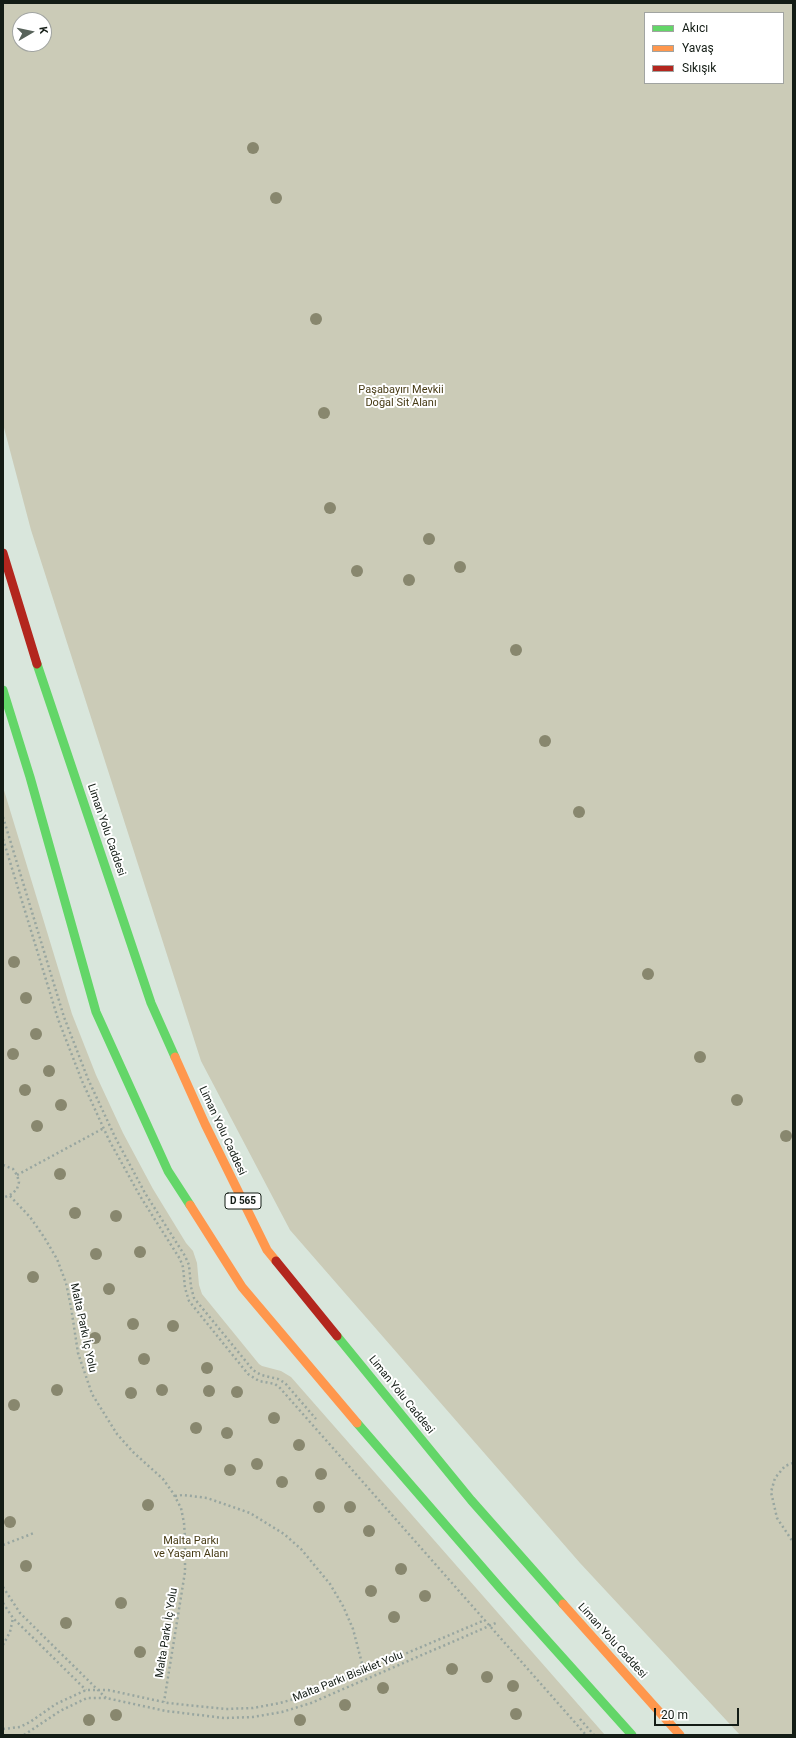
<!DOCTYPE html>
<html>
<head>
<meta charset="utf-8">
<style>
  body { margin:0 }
  #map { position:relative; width:796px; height:1738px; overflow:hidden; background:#d9e6dc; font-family:Roboto,sans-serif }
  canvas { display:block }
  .frame { position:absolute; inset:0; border:4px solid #131c15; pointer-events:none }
  .legend { position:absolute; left:644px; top:12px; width:140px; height:72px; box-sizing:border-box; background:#fff; border:1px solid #a1a4a1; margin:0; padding:5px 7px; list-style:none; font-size:12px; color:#131c15 }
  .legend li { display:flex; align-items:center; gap:8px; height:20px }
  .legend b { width:20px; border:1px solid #a1a4a1 }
  .north { position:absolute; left:12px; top:12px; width:40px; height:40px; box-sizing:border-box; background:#fff; border:1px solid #a1a4a1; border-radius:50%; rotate:81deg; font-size:11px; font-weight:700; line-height:16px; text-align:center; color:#131c15 }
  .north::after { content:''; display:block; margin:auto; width:14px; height:18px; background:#58635b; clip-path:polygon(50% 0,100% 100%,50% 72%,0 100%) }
  .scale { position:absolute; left:654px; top:1708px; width:85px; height:18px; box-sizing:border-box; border:2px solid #131c15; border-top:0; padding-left:5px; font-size:12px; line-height:14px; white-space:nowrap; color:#131c15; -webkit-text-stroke:3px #fff; paint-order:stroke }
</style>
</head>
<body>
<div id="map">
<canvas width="796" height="1738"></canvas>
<div class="frame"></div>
<ul class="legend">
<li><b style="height:5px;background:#63d668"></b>Akıcı</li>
<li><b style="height:5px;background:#ff974d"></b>Yavaş</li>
<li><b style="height:5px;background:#b3261e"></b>Sıkışık</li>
</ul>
<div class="north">K</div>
<div class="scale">20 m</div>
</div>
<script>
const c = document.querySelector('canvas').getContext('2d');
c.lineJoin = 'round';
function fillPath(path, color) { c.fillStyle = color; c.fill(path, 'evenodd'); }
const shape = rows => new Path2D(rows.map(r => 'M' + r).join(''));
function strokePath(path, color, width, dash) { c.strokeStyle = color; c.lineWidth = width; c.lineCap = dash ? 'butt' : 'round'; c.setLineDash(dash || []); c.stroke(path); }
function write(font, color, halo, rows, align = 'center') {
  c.font = font + ' Roboto,sans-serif'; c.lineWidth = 4; c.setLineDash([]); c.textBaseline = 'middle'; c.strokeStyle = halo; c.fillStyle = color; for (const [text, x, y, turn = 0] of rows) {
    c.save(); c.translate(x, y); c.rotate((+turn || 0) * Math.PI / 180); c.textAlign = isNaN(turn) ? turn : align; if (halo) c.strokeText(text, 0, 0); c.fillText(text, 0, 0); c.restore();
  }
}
const green = shape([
  [3,3,793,3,793,1735,740,1735,580,1563,290,1230,201,1061,31,530,3,424],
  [645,13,783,13,783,83,645,83],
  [20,20,44,20,44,44,20,44],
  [3,787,72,1014,96,1075,123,1133,153,1189,186,1243,193,1251,197,1263,199,1285,202,1294,259,1364,262,1366,281,1371,291,1377,605,1735,3,1735]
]);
const path = shape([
  [3,817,64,1017,88,1079,115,1137,145,1193,185,1256,189,1265,191,1287,194,1298,253,1370,261,1375,278,1379,285,1383,316,1419],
  [3,839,58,1019,82,1081,109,1140,140,1196,180,1259,183,1267,185,1288,189,1301,248,1374,259,1381,275,1384,280,1388,586,1735],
  [3,1165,13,1169,17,1175,19,1182,17,1189,12,1194,3,1198],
  [17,1175,104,1128],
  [10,1196,30,1217,44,1237,57,1259,66,1283,71,1307,78,1353,92,1394,117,1434,133,1452,163,1479,173,1493,181,1508,184,1523,185,1538,185,1572,164,1702],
  [793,1463,785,1466,775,1478,771,1492,777,1518,793,1542],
  [175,1496,183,1495,207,1498,250,1513,284,1534,301,1549,330,1584,343,1606,353,1629,364,1671],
  [3,1545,34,1533],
  [3,1587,20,1613,106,1698],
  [3,1603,13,1618,86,1690],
  [3,1645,10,1632,13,1618],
  [580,1719,594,1735],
  [3,1729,20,1727,30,1722,56,1704,86,1690,108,1690,168,1703,225,1709,253,1708,280,1703,308,1695,485,1620],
  [24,1735,60,1711,87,1698,106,1698,166,1711,224,1718,253,1717,282,1712,311,1703,496,1623]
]);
const fast = shape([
  [37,664,151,1003,175,1057],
  [3,690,30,777,96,1012,168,1171,190,1205],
  [337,1336,471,1500,563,1604],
  [357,1423,500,1588,632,1735]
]);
const slow = shape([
  [175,1057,205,1124,267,1250,276,1261],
  [190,1205,242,1287,357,1423],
  [563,1604,680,1735]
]);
const jam = shape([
  [3,553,37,664],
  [276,1261,337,1336]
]);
const trees = [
  [253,148],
  [276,198],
  [316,319],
  [324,413],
  [330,508],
  [429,539],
  [460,567],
  [357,571],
  [409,580],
  [516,650],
  [545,741],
  [579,812],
  [14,962],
  [648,974],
  [26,998],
  [36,1034],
  [13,1054],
  [700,1057],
  [49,1071],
  [25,1090],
  [737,1100],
  [61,1105],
  [37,1126],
  [786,1136],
  [60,1174],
  [75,1213],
  [116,1216],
  [140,1252],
  [96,1254],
  [33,1277],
  [109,1289],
  [133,1324],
  [173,1326],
  [95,1338],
  [144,1359],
  [207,1368],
  [57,1390],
  [162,1390],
  [209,1391],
  [237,1392],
  [131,1393],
  [14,1405],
  [274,1418],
  [196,1428],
  [227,1433],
  [299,1445],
  [257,1464],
  [230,1470],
  [321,1474],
  [282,1482],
  [148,1505],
  [319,1507],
  [350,1507],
  [10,1522],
  [369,1531],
  [26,1566],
  [401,1569],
  [371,1591],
  [425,1596],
  [121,1603],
  [394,1617],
  [66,1623],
  [140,1652],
  [452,1669],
  [487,1677],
  [513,1686],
  [383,1688],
  [345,1705],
  [516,1714],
  [116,1715],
  [89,1720],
  [300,1720]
];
const shields = [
  [243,1201,36]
];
const shieldNames = [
  ["D 565",243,1201]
];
const parkNames = [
  ["Paşabayırı Mevkii",401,390],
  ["Doğal Sit Alanı",401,403],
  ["Malta Parkı",191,1541],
  ["ve Yaşam Alanı",191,1554]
];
const streetNames = [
  ["Liman Yolu Caddesi",106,830,71],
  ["Liman Yolu Caddesi",222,1131,65],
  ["Malta Parkı İç Yolu",83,1328,78],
  ["Liman Yolu Caddesi",401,1395,51],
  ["Malta Parkı İç Yolu",167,1633,-81],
  ["Liman Yolu Caddesi",612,1641,48],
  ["Malta Parkı Bisiklet Yolu",348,1677,-22]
];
fillPath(green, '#cbcbb7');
strokePath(path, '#98a6a0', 2.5, [2, 3]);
strokePath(fast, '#63d668', 9);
strokePath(slow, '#ff974d', 9);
strokePath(jam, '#b3261e', 9);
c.fillStyle = '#88876e';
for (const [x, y] of trees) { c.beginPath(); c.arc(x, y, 6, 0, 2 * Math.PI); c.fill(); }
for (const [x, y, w] of shields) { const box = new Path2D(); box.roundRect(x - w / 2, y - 8, w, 16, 3); c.fillStyle = '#fff'; c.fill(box); strokePath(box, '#131c15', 1); }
write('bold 10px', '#131c15', null, shieldNames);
write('11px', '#463a14', '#fff', parkNames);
write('11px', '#131c15', '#fff', streetNames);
</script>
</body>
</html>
